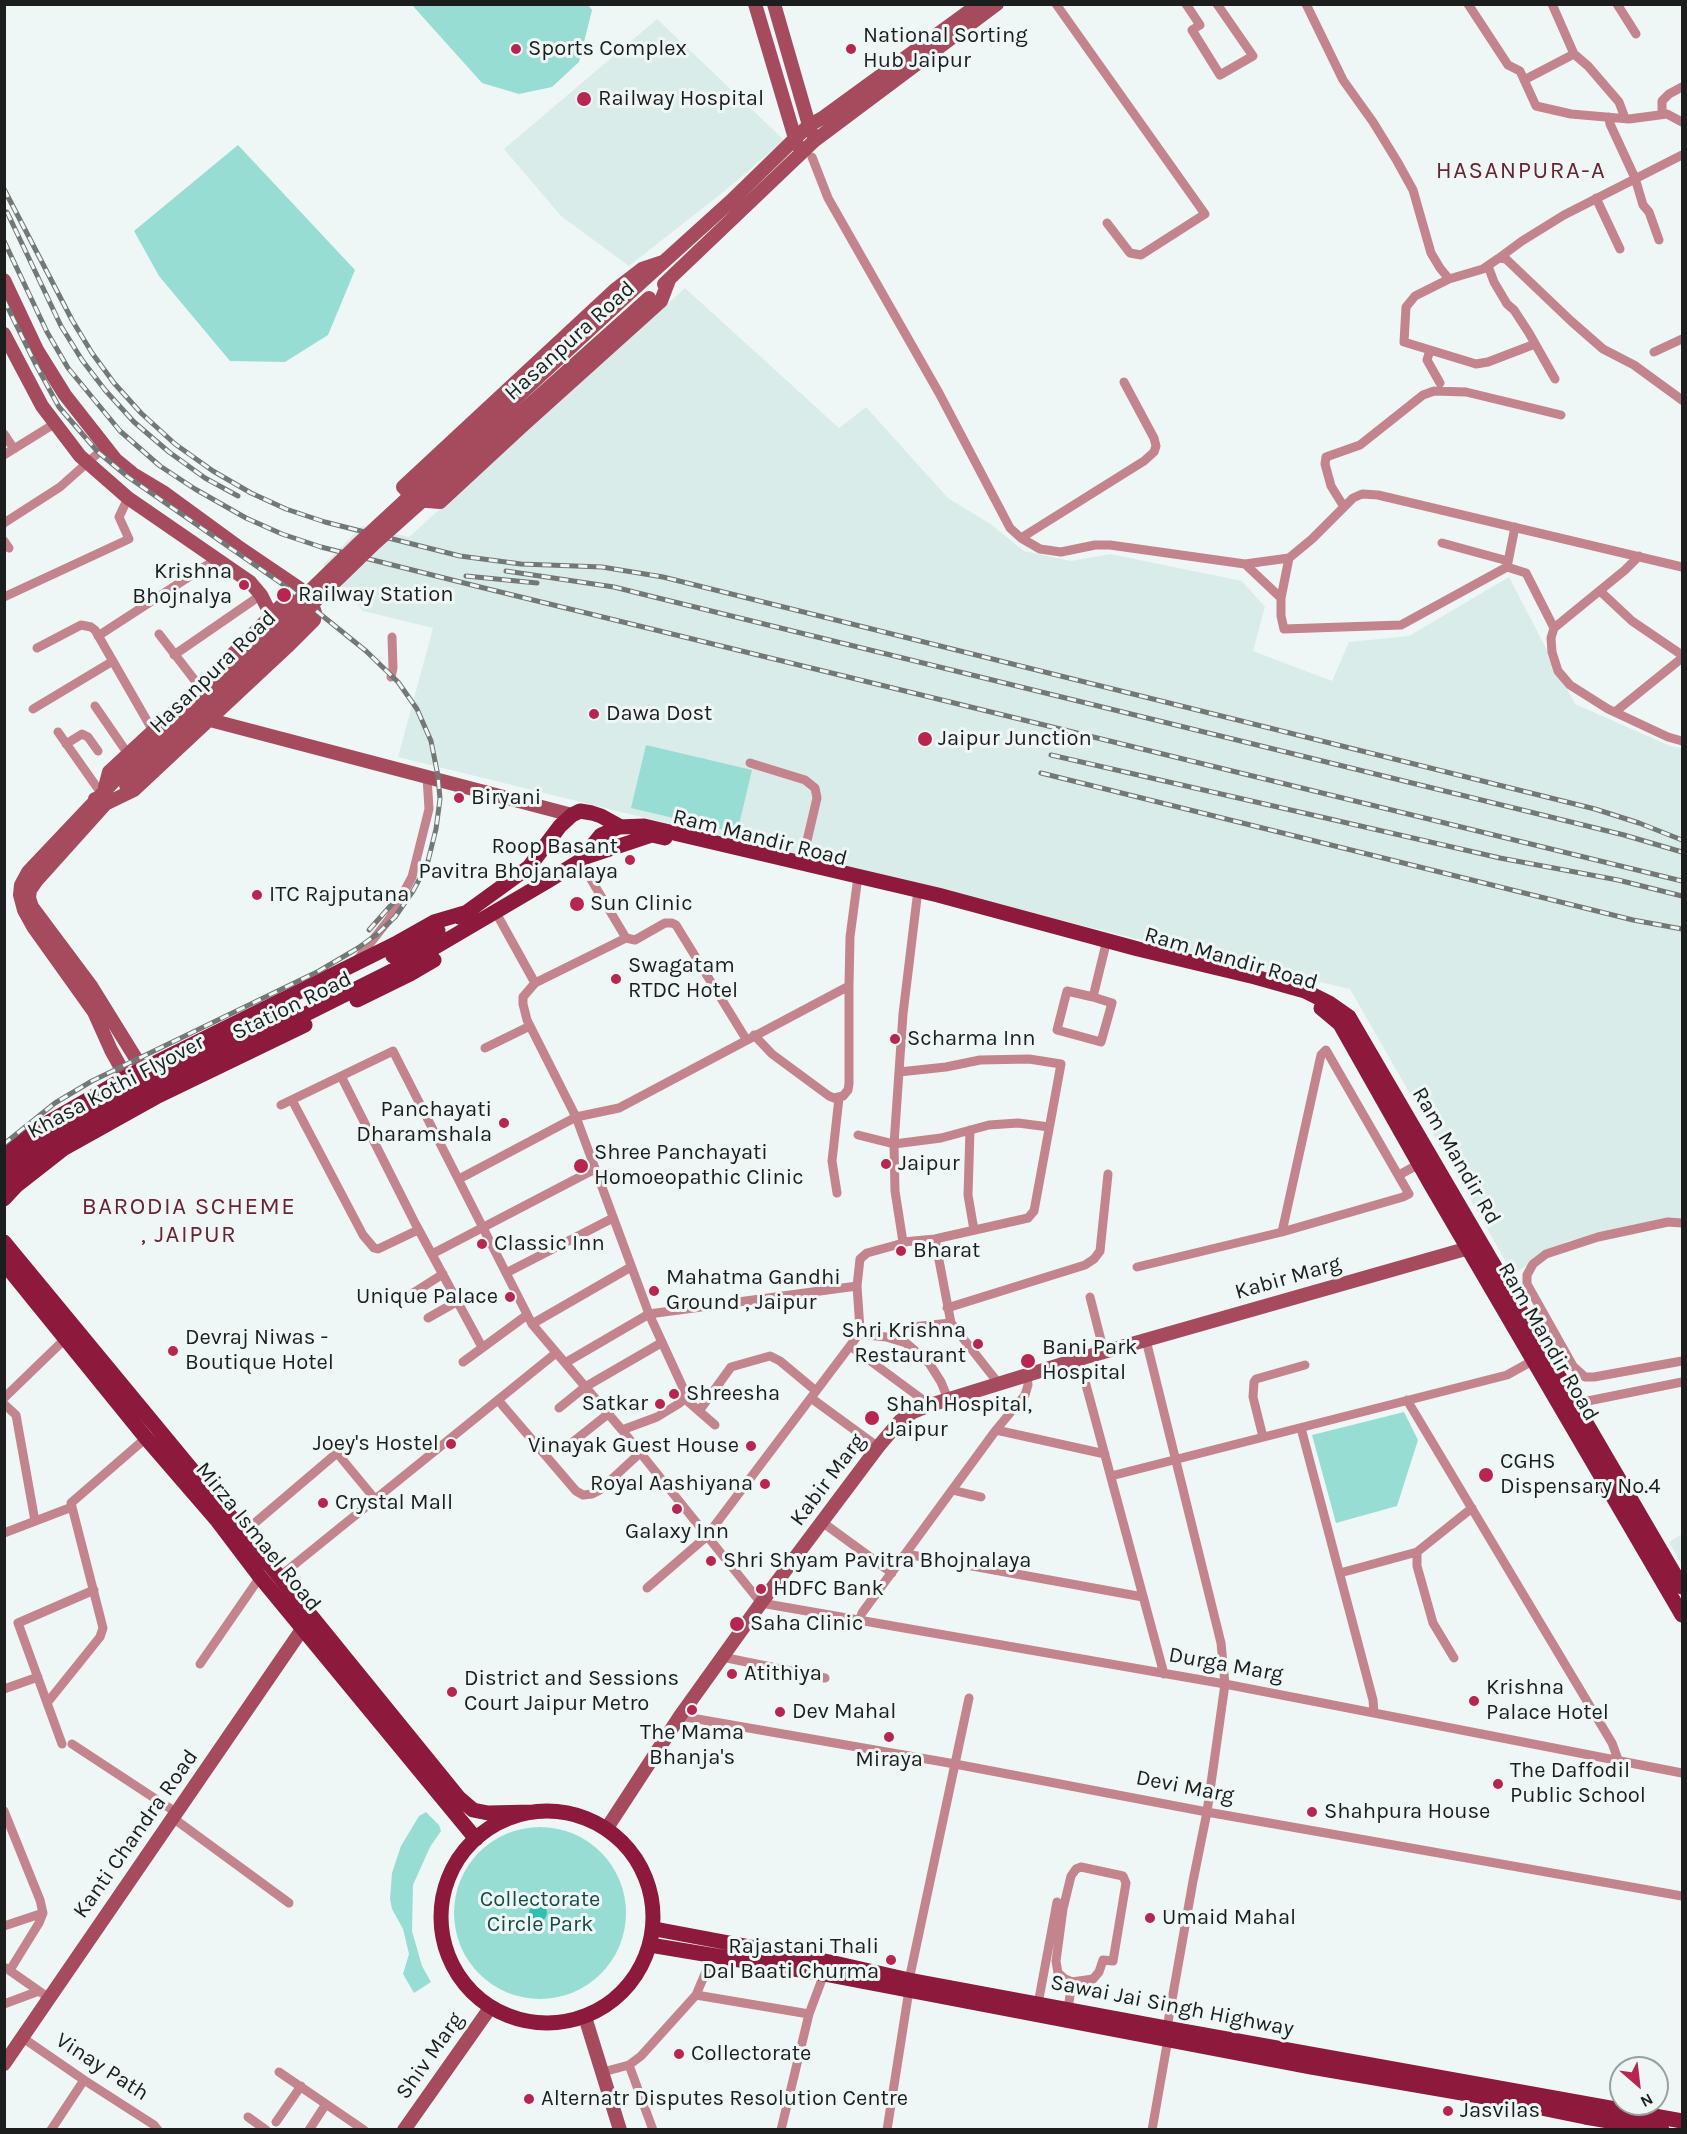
<!DOCTYPE html>
<html>
<head>
<meta charset="utf-8">
<style>
  body { margin:0 }
  #map { position:relative; width:1687px; height:2134px; overflow:hidden; background:#eef7f5; font-family:Karla,sans-serif }
  canvas { display:block }
  .frame { position:absolute; inset:0; border:6px solid #1b1e1d; pointer-events:none }
  .north { position:absolute; left:1609px; top:2056px; width:60px; height:60px; box-sizing:border-box; background:#eef7f5; border:2px solid #9aa09f; border-radius:50%; rotate:152deg; font-size:16px; font-weight:700; line-height:24px; text-align:center; color:#1b1e1d }
  .north::after { content:''; display:block; margin:auto; width:21px; height:27px; background:#b62650; clip-path:polygon(50% 0,100% 100%,50% 72%,0 100%) }
</style>
</head>
<body>
<div id="map">
<canvas width="1687" height="2134"></canvas>
<div class="frame"></div>
<div class="north">N</div>
</div>
<script>
const c = document.querySelector('canvas').getContext('2d');
c.lineJoin = 'round';
function fillPath(path, color) { c.fillStyle = color; c.fill(path, 'evenodd'); }
const shape = rows => new Path2D(rows.map(r => 'M' + r).join(''));
function strokePath(path, color, width, dash) { c.strokeStyle = color; c.lineWidth = width; c.lineCap = dash ? 'butt' : 'round'; c.setLineDash(dash || []); c.stroke(path); }
function write(font, color, halo, rows, align = 'center') {
  c.font = font + ' Karla,sans-serif'; c.lineWidth = 6; c.setLineDash([]); c.textBaseline = 'middle'; c.strokeStyle = halo; c.fillStyle = color; for (const [text, x, y, turn = 0] of rows) {
    c.save(); c.translate(x, y); c.rotate((+turn || 0) * Math.PI / 180); c.textAlign = isNaN(turn) ? turn : align; if (halo) c.strokeText(text, 0, 0); c.fillText(text, 0, 0); c.restore();
  }
}
const built = shape([
  [657,19,784,140,727,189,629,266,561,216,504,149],
  [685,288,839,428,866,407,948,498,992,525,1024,551,1071,561,1110,554,1242,581,1265,607,1253,651,1332,681,1349,642,1409,636,1509,577,1575,704,1670,746,1682,748,1682,1218,1568,1241,1513,1274,1350,989,1182,950,398,757,433,628,363,611,323,565,362,526,409,537],
  [1682,1534,1682,1565,1669,1542]
]);
const green = shape([
  [588,5,592,10,579,62,552,87,519,94,482,83,412,5],
  [238,145,355,270,328,335,285,362,230,361,159,276,134,231],
  [646,745,752,770,737,833,631,808],
  [1404,1412,1418,1440,1397,1506,1336,1523,1312,1435],
  [426,1812,439,1825,441,1831,430,1847,413,1885,412,1931,422,1966,431,1982,414,1993,403,1974,409,1954,403,1929,392,1909,390,1899,392,1873,401,1846,419,1816],
  '454 1913a86 86 0 1 1 172 0a86 86 0 1 1-172 0Z'
]);
const water = shape([
  '529 1913a9 9 0 1 1 18 0a9 9 0 1 1-18 0Z'
]);
const street = shape([
  [1056,4,1205,214,1141,255,1130,253,1107,223],
  [1186,4,1200,25,1192,30,1220,75,1253,56,1217,4],
  [1306,4,1343,80,1373,122,1397,161,1413,190,1431,253,1440,268,1449,279],
  [1468,4,1508,65,1520,71,1536,106,1571,114,1629,119,1667,114,1682,122],
  [1552,4,1574,54,1588,66,1619,102,1625,118],
  [1617,4,1636,34],
  [1524,80,1574,54],
  [1662,114,1662,101,1669,94,1682,87],
  [1609,117,1610,124,1635,178,1643,205,1649,212,1659,240],
  [812,157,828,198,939,393,1010,528,1021,538,1040,549,1061,552,1095,545,1110,545,1245,564,1289,558,1312,539,1353,498,1362,494,1378,495,1682,567],
  [1596,198,1620,249],
  [1499,258,1522,241,1564,215,1682,155],
  [1488,266,1494,282,1507,304,1514,310,1529,333,1555,379],
  [1535,344,1488,362,1476,364,1404,342,1406,307,1415,296,1449,279,1483,269,1499,258,1506,259,1571,321,1603,349,1634,365,1682,400],
  [1430,350,1427,360,1440,383],
  [1654,352,1682,339],
  [4,434,14,449],
  [4,455,54,424],
  [1344,507,1331,486,1325,464,1326,457,1360,445,1423,395,1434,391,1466,392,1561,415],
  [4,523,60,487,105,447],
  [1021,538,1144,461,1154,452,1156,446,1154,438,1124,382],
  [4,541,9,548],
  [1442,543,1508,561],
  [1639,556,1625,570,1554,628,1551,638,1552,652,1558,671,1570,685,1608,709,1668,737,1682,741],
  [1289,558,1281,598,1281,616,1284,629,1401,625,1507,567,1515,527],
  [1245,564,1281,598],
  [1507,567,1526,573,1554,628],
  [1600,591,1632,621,1682,655],
  [4,597,129,539,119,517,128,498],
  [159,634,200,687],
  [98,636,218,558],
  [37,648,81,625,91,627,95,630,153,731],
  [174,655,261,595],
  [391,677,393,668,392,637],
  [95,706,128,754],
  [33,709,113,661],
  [1615,712,1682,658],
  [58,732,101,793],
  [66,744,82,734,88,737,98,751],
  [750,763,805,780,815,788,817,798,802,862],
  [580,861,626,938,635,940,665,923,672,923,676,925,746,1039],
  [495,911,535,983],
  [357,960,390,918,412,877,429,809,427,777],
  [1093,997,1067,991,1057,1030,1101,1042,1112,1003,1093,997,1105,948],
  [754,1035,772,1054,829,1096,834,1098,843,1096,848,1090,849,1084,849,986],
  [485,1048,530,1026],
  [899,1072,946,1067,980,1060,1029,1059,1061,1064,1034,1211,1028,1218,935,1239,903,1242,895,1191,894,1144,903,1014,917,898],
  [341,1076,415,1223,482,1347],
  [292,1100,363,1235,374,1248,378,1249,418,1230],
  [281,1105,393,1051,532,1324,622,1430,761,1603,1225,1684,1682,1773],
  [970,1130,968,1195,974,1230],
  [858,1135,894,1144,941,1138,989,1125,1018,1123,1049,1127],
  [1399,1175,1419,1164],
  [459,1179,576,1117,619,1108,849,986,850,937,857,884],
  [837,1193,832,1161,839,1098],
  [1682,1223,1668,1222,1598,1237,1546,1254,1533,1264,1527,1275,1527,1284,1573,1366,1585,1377,1594,1377,1682,1361],
  [935,1239,951,1323,999,1384],
  [432,1254,595,1169],
  [1137,1267,1282,1232,1403,1197,1409,1194,1326,1050,1321,1055,1282,1232],
  [506,1273,613,1218],
  [413,1293,443,1274],
  [1090,1297,1104,1352],
  [947,1308,1085,1265,1094,1259,1100,1251,1108,1174],
  [428,1318,458,1301],
  [532,1324,631,1267],
  [911,1327,951,1323],
  [857,1334,886,1337,906,1343,929,1363,941,1382,948,1399],
  [1146,1340,1221,1643,1225,1684,1207,1812,1193,1881,1167,2028],
  [850,1346,930,1405],
  [1079,1359,1164,1674],
  [463,1362,527,1315],
  [565,1363,649,1314,857,1286],
  [4,1398,65,1339],
  [684,1398,715,1425],
  [811,1398,878,1447],
  [498,1400,576,1491,583,1495,592,1494,600,1490,640,1453],
  [1407,1400,1612,1743,1619,1762],
  [4,1404,16,1415,35,1521],
  [1573,1404,1682,1382],
  [559,1408,585,1387,661,1343],
  [699,1411,731,1367,770,1356,780,1361,816,1391],
  [1301,1428,1373,1700,1374,1713],
  [622,1430,657,1417,680,1403,684,1398,684,1390,649,1314,576,1117,527,1020,523,1004,523,997,535,983,626,938],
  [996,1430,1105,1454],
  [1263,1437,1253,1397,1254,1382,1256,1379,1305,1365],
  [574,1441,608,1414],
  [1111,1476,1507,1375,1534,1360],
  [952,1490,981,1497],
  [822,1522,892,1573],
  [4,1533,72,1507],
  [243,1533,337,1453,375,1499],
  [906,1554,1143,1597],
  [1340,1573,1417,1552],
  [279,1577,556,1353],
  [647,1588,706,1537,856,1338,860,1329,857,1286,860,1259,867,1253,907,1242],
  [859,1621,862,1613,996,1430,1025,1395,1028,1385,1027,1375],
  [722,1657,825,1678],
  [1454,1658,1433,1623,1417,1566,1417,1552,1472,1508],
  [200,1664,260,1577],
  [4,1689,38,1677],
  [47,1703,100,1637,103,1628,71,1503,146,1438],
  [680,1716,955,1764,1207,1812,1682,1896],
  [62,1744,18,1623,94,1590],
  [72,1744,177,1813],
  [4,1811,40,1900,43,1913,39,1923,10,1970],
  [173,1818,289,1903],
  [4,1926,43,1913],
  [6,1968,49,1998],
  [909,1980,969,1698],
  [696,1995,809,2014],
  [4,2004,39,1991],
  [1038,2004,1057,1902],
  [1068,2009,1072,1982,1093,1979,1099,1972,1103,1960,1113,1961,1126,1883,1123,1876,1081,1867,1076,1869,1071,1876,1063,1909,1056,1961,1058,1973,1065,1979,1072,1982],
  [23,2038,84,2080,154,2125,158,2130],
  [629,2065,653,2130],
  [279,2072,364,2130],
  [603,2072,629,2065,641,2056,696,1995,713,1955],
  [248,2117,266,2130],
  [276,2122,301,2086],
  [51,2130,84,2080],
  [309,2130,326,2104],
  [781,2130,809,2014,824,1974],
  [887,2130,909,1990],
  [1152,2130,1168,2039]
]);
const secondary = shape([
  [755,4,797,145],
  [774,4,811,132],
  [663,262,642,269,616,289,403,487,415,500,440,502,521,427,661,301,669,280],
  [4,280,37,350,65,395,116,460,133,474,163,492,237,546,299,588,311,601,315,613,314,620,287,647,134,790,103,805,95,799],
  [664,284,814,141,997,4],
  [637,286,731,201,808,126,824,117,979,4],
  [4,334,42,406,80,456,128,498,250,582,261,595,272,617],
  [190,697,210,720,572,815],
  [117,778,28,872,21,885,20,895,24,910,34,928,94,1012,111,1050,131,1086],
  [105,787,109,772,190,697,299,588],
  [108,801,37,880,30,890,29,898,32,907,91,986,148,1078],
  [607,1828,680,1716,761,1603,878,1447,900,1421,913,1412,930,1405,1079,1359,1476,1246],
  [585,2017,620,2130],
  [4,2064,303,1628],
  [404,2130,490,2008]
]);
const primary = shape([
  [583,858,652,835,665,838],
  [460,917,529,867,560,826,572,815,580,811,592,813,601,816,621,827],
  [393,956,438,931],
  [357,1000,410,974,434,960],
  [1321,1008,1340,1024,1431,1185,1682,1615],
  [288,1023,408,963,546,882,580,861,601,835,619,827,644,826,938,895,1138,949,1255,977,1305,991,1329,1003,1349,1017,1682,1587],
  [4,1150,30,1133,127,1077,395,944,434,922,468,912],
  [4,1199,17,1185,63,1149,158,1096,305,1025],
  [4,1242,226,1511,459,1798,473,1810,488,1813,533,1812],
  [4,1263,146,1438,216,1519,260,1577,476,1839],
  '441 1917a106 106 0 1 1 212 0a106 106 0 1 1-212 0Z',
  [655,1929,830,1962,909,1980,1167,2028,1682,2121],
  [650,1945,824,1974,1310,2067,1497,2099,1585,2117,1662,2130]
]);
const rail = shape([
  [4,189,72,320,92,353,114,383,141,413,175,444,213,471,251,493,286,509,325,522,460,556,521,564,602,567,663,577,1595,809,1639,823,1682,840],
  [7,212,61,326,82,360,105,390,134,422,169,452,205,478,238,496],
  [4,241,47,332,68,368,120,431,160,466,195,489,246,518,282,534,321,547,484,588,1682,881],
  [4,300,35,363,59,407,98,452,128,477,288,588,366,651,398,682,417,709,431,741,438,776,440,799,436,829,427,865,413,891,395,917,376,935,358,948,319,971,92,1081,55,1103,4,1144],
  [506,571,614,587,646,595,1624,835,1682,852],
  [466,576,537,583],
  [1051,755,1500,858,1618,880,1682,896],
  [1041,773,1633,920,1682,929],
  [369,930,401,894]
]);
const secondaryBridge = shape([
  [117,778,356,546,637,286],
  [126,785,375,543,649,298]
]);
const primaryBridge = shape([
  [4,1162,28,1143,81,1113,280,1012],
  [4,1181,31,1158,56,1141,159,1086,288,1023]
]);
const markers = [
  [516,49,6,"#b62650"],
  [851,49,6,"#b62650"],
  [584,99,8,"#b62650"],
  [244,585,6,"#b62650"],
  [284,595,8,"#b62650"],
  [594,714,6,"#b62650"],
  [925,739,8,"#b62650"],
  [459,798,6,"#b62650"],
  [630,860,6,"#b62650"],
  [257,895,6,"#b62650"],
  [577,904,8,"#b62650"],
  [616,979,6,"#b62650"],
  [895,1039,6,"#b62650"],
  [504,1123,6,"#b62650"],
  [886,1164,6,"#b62650"],
  [581,1166,8,"#b62650"],
  [482,1244,6,"#b62650"],
  [901,1251,6,"#b62650"],
  [654,1291,6,"#b62650"],
  [510,1297,6,"#b62650"],
  [978,1344,6,"#b62650"],
  [173,1351,6,"#b62650"],
  [1028,1361,8,"#b62650"],
  [674,1394,6,"#b62650"],
  [660,1404,6,"#b62650"],
  [872,1418,8,"#b62650"],
  [451,1444,6,"#b62650"],
  [751,1446,6,"#b62650"],
  [1486,1475,8,"#b62650"],
  [765,1484,6,"#b62650"],
  [323,1503,6,"#b62650"],
  [677,1509,6,"#b62650"],
  [711,1561,6,"#b62650"],
  [761,1589,6,"#b62650"],
  [737,1624,8,"#b62650"],
  [732,1674,6,"#b62650"],
  [452,1692,6,"#b62650"],
  [1474,1701,6,"#b62650"],
  [692,1710,6,"#b62650"],
  [780,1712,6,"#b62650"],
  [889,1737,6,"#b62650"],
  [1498,1784,6,"#b62650"],
  [1312,1812,6,"#b62650"],
  [1150,1918,6,"#b62650"],
  [891,1960,6,"#b62650"],
  [679,2054,6,"#b62650"],
  [529,2099,6,"#b62650"],
  [1448,2111,6,"#b62650"]
];
const poiNames = [
  ["National Sorting",863,36],
  ["Hub Jaipur",863,61],
  ["Sports Complex",528,49],
  ["Railway Hospital",598,99],
  ["Krishna",232,572,"right"],
  ["Bhojnalya",232,597,"right"],
  ["Railway Station",298,595],
  ["Dawa Dost",606,714],
  ["Jaipur Junction",938,739],
  ["Biryani",471,798],
  ["Roop Basant",618,847,"right"],
  ["Pavitra Bhojanalaya",618,872,"right"],
  ["ITC Rajputana",269,895],
  ["Sun Clinic",590,904],
  ["Swagatam",628,966],
  ["RTDC Hotel",628,991],
  ["Scharma Inn",907,1039],
  ["Panchayati",492,1110,"right"],
  ["Dharamshala",492,1135,"right"],
  ["Shree Panchayati",594,1153],
  ["Homoeopathic Clinic",594,1178],
  ["Jaipur",898,1164],
  ["Classic Inn",494,1244],
  ["Bharat",913,1251],
  ["Mahatma Gandhi",666,1278],
  ["Ground , Jaipur",666,1303],
  ["Unique Palace",498,1297,"right"],
  ["Shri Krishna",966,1331,"right"],
  ["Restaurant",966,1356,"right"],
  ["Devraj Niwas -",185,1338],
  ["Boutique Hotel",185,1363],
  ["Bani Park",1042,1348],
  ["Hospital",1042,1373],
  ["Shreesha",686,1394],
  ["Satkar",648,1404,"right"],
  ["Shah Hospital,",886,1405],
  ["Jaipur",886,1430],
  ["Joey's Hostel",439,1444,"right"],
  ["Vinayak Guest House",739,1446,"right"],
  ["CGHS",1500,1462],
  ["Dispensary No.4",1500,1487],
  ["Royal Aashiyana",753,1484,"right"],
  ["Crystal Mall",335,1503],
  ["Galaxy Inn",677,1532,"center"],
  ["Shri Shyam Pavitra Bhojnalaya",723,1561],
  ["HDFC Bank",773,1589],
  ["Saha Clinic",750,1624],
  ["Atithiya",744,1674],
  ["District and Sessions",464,1679],
  ["Court Jaipur Metro",464,1704],
  ["Krishna",1486,1688],
  ["Palace Hotel",1486,1713],
  ["Dev Mahal",792,1712],
  ["The Mama",692,1733,"center"],
  ["Bhanja's",692,1758,"center"],
  ["Miraya",889,1760,"center"],
  ["The Daffodil",1510,1771],
  ["Public School",1510,1796],
  ["Shahpura House",1324,1812],
  ["Umaid Mahal",1162,1918],
  ["Rajastani Thali",879,1947,"right"],
  ["Dal Baati Churma",879,1972,"right"],
  ["Collectorate",691,2054],
  ["Alternatr Disputes Resolution Centre",541,2099],
  ["Jasvilas",1460,2111]
];
const streetNames = [
  ["Hasanpura Road",570,341,-42],
  ["Hasanpura Road",213,672,-44],
  ["Ram Mandir Road",760,838,14],
  ["Ram Mandir Road",1231,959,16],
  ["Station Road",292,1006,-26],
  ["Khasa Kothi Flyover",116,1087,-28],
  ["Ram Mandir Rd",1456,1156,60],
  ["Kabir Marg",1288,1278,-16],
  ["Ram Mandir Road",1548,1342,60],
  ["Kabir Marg",828,1480,-53],
  ["Mirza Ismael Road",258,1537,51],
  ["Durga Marg",1226,1665,10],
  ["Devi Marg",1185,1787,11],
  ["Kanti Chandra Road",136,1834,-55],
  ["Sawai Jai Singh Highway",1172,2006,11],
  ["Shiv Marg",430,2056,-55],
  ["Vinay Path",102,2067,33]
];
const parkNames = [
  ["Collectorate",540,1900],
  ["Circle Park",540,1925]
];
const neighbourhoodNames = [
  ["HASANPURA-A",1521,171],
  ["BARODIA SCHEME",189,1207],
  [", JAIPUR",189,1235]
];
fillPath(built, '#daece9');
fillPath(green, '#98ddd3');
fillPath(water, '#33bfb0');
strokePath(street, '#c4848e', 9);
strokePath(secondary, '#a64b5d', 14);
strokePath(primary, '#8d193c', 15);
strokePath(rail, '#737877', 5);
strokePath(rail, '#eef7f5', 3, [9]);
strokePath(secondaryBridge, '#a64b5d', 14);
strokePath(primaryBridge, '#8d193c', 15);
for (const [x, y, r, color] of markers) { const dot = new Path2D(); dot.arc(x, y, r, 0, 2 * Math.PI); c.fillStyle = color; c.fill(dot); strokePath(dot, '#eef7f5', 2); }
write('22px', '#1b1e1d', '#eef7f5', poiNames, 'left');
write('22px', '#1b1e1d', '#eef7f5', streetNames);
write('22px', '#144d47', '#eef7f5', parkNames);
c.letterSpacing = '1.5px';
write('24px', '#692333', '#eef7f5', neighbourhoodNames);
c.letterSpacing = '0px';
</script>
</body>
</html>
